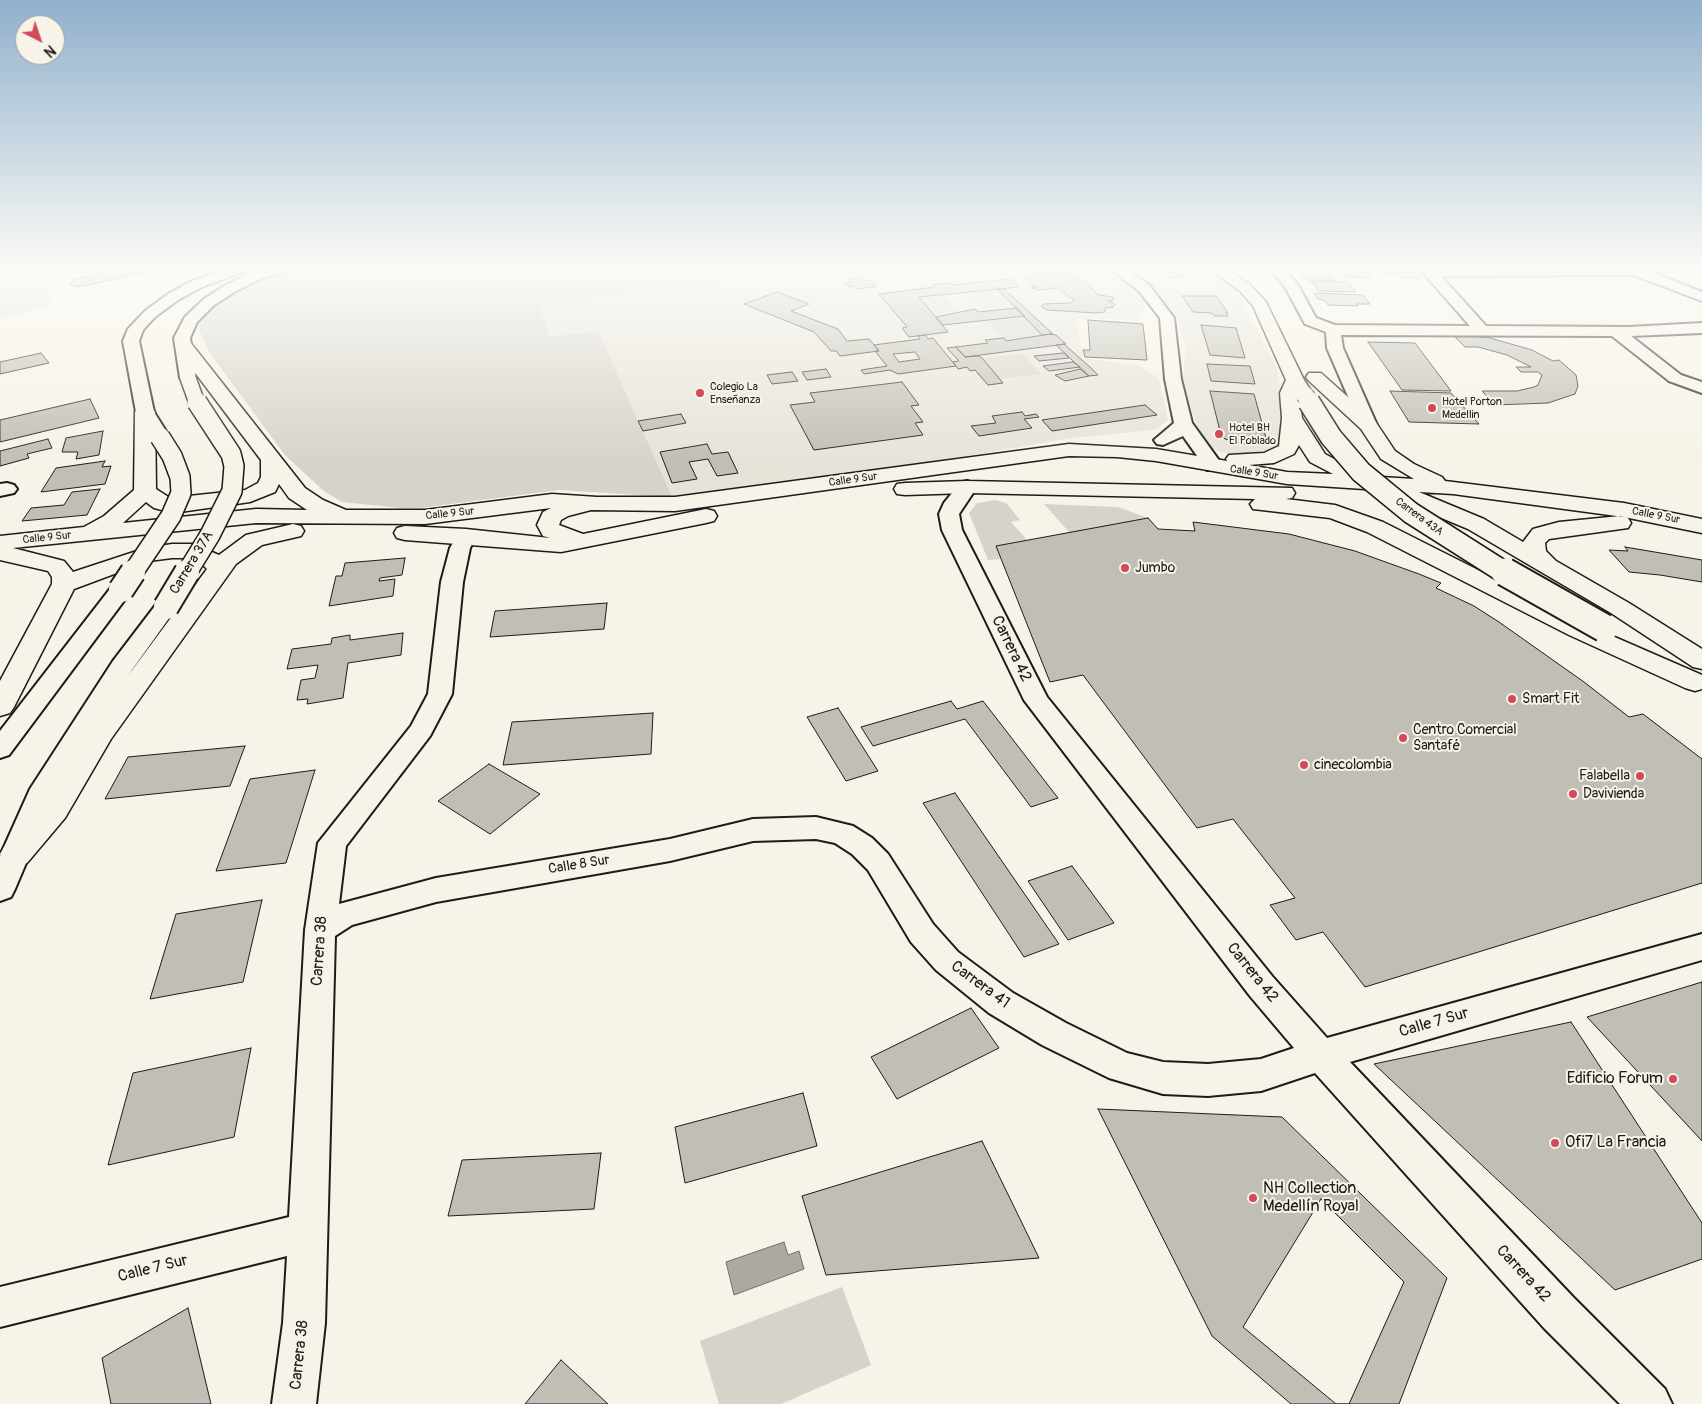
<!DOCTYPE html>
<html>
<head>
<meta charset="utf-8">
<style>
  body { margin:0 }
  #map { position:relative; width:1702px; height:1404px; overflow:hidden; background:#f7f3e8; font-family:Pangolin,sans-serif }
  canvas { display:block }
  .north { position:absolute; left:15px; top:15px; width:50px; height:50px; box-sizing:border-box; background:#f7f3e8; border:1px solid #9f9d96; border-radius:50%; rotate:139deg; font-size:14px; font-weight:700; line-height:20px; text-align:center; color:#1c1c1c }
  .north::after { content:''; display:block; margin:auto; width:18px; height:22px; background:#d1495b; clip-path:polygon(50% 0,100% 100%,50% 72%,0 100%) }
</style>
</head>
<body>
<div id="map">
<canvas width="1702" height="1404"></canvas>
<div class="north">N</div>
</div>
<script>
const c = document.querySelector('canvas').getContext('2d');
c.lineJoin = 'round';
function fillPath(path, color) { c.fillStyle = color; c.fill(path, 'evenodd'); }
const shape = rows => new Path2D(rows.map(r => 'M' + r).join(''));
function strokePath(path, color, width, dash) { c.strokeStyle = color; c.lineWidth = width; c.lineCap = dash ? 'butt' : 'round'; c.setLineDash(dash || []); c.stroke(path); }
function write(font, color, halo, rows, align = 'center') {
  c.font = font + ' Pangolin,sans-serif'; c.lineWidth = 4; c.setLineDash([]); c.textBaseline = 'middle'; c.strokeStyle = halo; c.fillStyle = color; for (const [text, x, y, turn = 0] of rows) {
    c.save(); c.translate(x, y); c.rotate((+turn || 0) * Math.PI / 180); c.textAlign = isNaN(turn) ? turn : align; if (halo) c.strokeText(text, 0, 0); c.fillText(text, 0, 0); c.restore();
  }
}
const built = shape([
  [0,267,40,267,52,306,0,319],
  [303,267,1103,267,1128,281,1137,289,1146,307,1138,319,1076,319,1083,358,1138,365,1159,378,1168,420,1155,430,1072,438,885,470,672,497,559,490,419,508,342,502,324,491,285,455,209,352,200,332,199,322,221,301,256,283],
  [1121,267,1207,267,1236,290,1277,367,1282,398,1281,445,1269,454,1240,456,1219,452,1205,444,1199,435,1183,378,1186,348,1177,318,1152,287]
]);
const green = shape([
  [303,267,821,267,539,305,550,337,598,331,672,497,559,490,419,508,400,508,342,502,324,491,285,455,209,352,200,332,199,322,221,301,256,283],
  [991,291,1006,306,983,309,969,293],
  [944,296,958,311,935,314,922,298],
  [1025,317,1046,336,1006,341,988,321],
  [1022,354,1041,374,1000,379,982,358],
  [995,500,1006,503,1020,520,1011,522,1027,540,996,546,1001,559,988,560,969,513,977,503],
  [1044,504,1118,507,1148,518,1070,533],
  [842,1287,871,1365,781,1404,719,1404,700,1341]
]);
const water = shape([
  [784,1242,788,1255,799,1251,804,1269,734,1295,726,1262,784,1242]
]);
const building = shape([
  [169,267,83,286,76,287,69,283,75,279,130,267,169,267],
  [1025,267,1049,267,1065,272,1086,282,1098,295,1113,297,1113,300,1108,301,1115,304,1113,307,1105,308,1105,312,1096,313,1047,310,1041,306,1043,304,1071,303,1074,300,1057,288,1039,290,1031,288,1037,287,1033,286,1019,269,1025,267],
  [1153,267,1189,267,1194,270,1184,271,1189,274,1170,278,1153,267],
  [1297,267,1325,267,1335,280,1306,280,1297,267],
  [1333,267,1363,269,1370,278,1346,277,1343,272,1337,272,1333,267],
  [1379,267,1410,267,1421,278,1401,278,1396,273,1385,273,1379,267],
  [861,278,864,281,870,280,876,287,856,289,853,286,848,287,844,283,850,282,848,279,861,278],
  [1010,279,1019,287,919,297,948,332,909,337,902,328,907,327,879,294,935,287,933,285,951,283,953,285,1010,279],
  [1311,281,1348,282,1356,292,1319,291,1311,281],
  [997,289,1004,289,1053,334,1042,335,997,289],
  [777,292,809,304,791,311,838,329,847,341,869,339,879,351,840,356,836,351,831,351,814,332,744,304,777,292],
  [1314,293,1363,295,1370,304,1356,304,1358,306,1328,305,1324,300,1318,299,1314,293],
  [1182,296,1216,296,1228,313,1226,313,1228,316,1215,316,1211,313,1193,312,1182,296],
  [1017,308,1025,316,943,325,936,317,975,309,978,312,1017,308],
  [1088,320,1143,324,1147,360,1085,357,1083,350,1090,350,1088,320],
  [1201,325,1236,328,1245,358,1210,355,1201,325],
  [1050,334,1056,335,1066,344,965,357,956,347,988,343,985,340,1004,338,1006,341,1050,334],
  [925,335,928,339,933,338,956,366,898,374,890,370,864,374,861,370,887,366,875,351,879,351,874,345,920,339,918,336,925,335],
  [915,352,920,359,899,362,893,354,915,352],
  [1455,335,1490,338,1532,350,1553,361,1559,360,1576,375,1578,386,1575,394,1548,403,1495,405,1482,391,1517,391,1534,387,1538,385,1542,375,1538,372,1521,372,1516,367,1531,367,1507,355,1478,347,1465,347,1455,337,1457,337,1455,335],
  [1368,342,1415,343,1451,391,1402,390,1368,342],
  [1064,344,1092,369,1098,375,1089,376,1056,345,1064,344],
  [956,347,965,357,979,356,982,358,1003,383,988,385,975,370,970,371,967,367,958,369,953,362,959,361,947,348,956,347],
  [41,353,49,363,0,374,0,362,41,353],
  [1064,353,1069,358,1039,361,1034,356,1064,353],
  [1073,362,1080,367,1049,371,1043,366,1073,362],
  [1207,364,1250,366,1255,384,1211,381,1207,364],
  [826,369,831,377,807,380,802,372,826,369],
  [1080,369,1089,376,1065,381,1055,375,1080,369],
  [792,372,798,381,772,384,767,375,792,372],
  [902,382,919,405,911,406,923,422,915,423,923,435,814,450,790,405,815,402,810,393,902,382],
  [1210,391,1254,394,1266,438,1245,444,1225,439,1221,435,1210,391],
  [1390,391,1451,393,1479,424,1409,422,1390,391],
  [90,399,99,418,0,442,0,420,90,399],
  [1145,405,1157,415,1052,431,1042,420,1145,405],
  [1022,412,1025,416,1036,414,1039,417,1024,419,1032,428,979,436,971,426,996,423,992,416,1022,412],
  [681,414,686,423,643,431,638,421,681,414],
  [103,431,99,455,76,459,78,452,62,452,66,438,103,431],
  [48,439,52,448,27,454,29,458,0,466,0,451,48,439],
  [707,444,712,454,728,452,738,473,717,476,708,459,689,462,697,479,672,483,660,452,707,444],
  [105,461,102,467,111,466,105,484,41,492,56,468,105,461],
  [100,489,87,515,22,521,31,508,64,505,72,492,100,489],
  [1148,518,1158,529,1195,531,1193,522,1289,534,1355,551,1419,574,1441,583,1436,588,1474,606,1499,622,1584,682,1629,717,1643,714,1702,759,1702,883,1365,987,1323,932,1296,940,1270,905,1295,898,1233,819,1197,828,1083,675,1050,682,996,546,1148,518],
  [1625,547,1702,560,1702,582,1660,575,1629,572,1609,550,1628,551,1625,547],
  [405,558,402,575,380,578,379,581,395,579,393,596,329,606,336,576,342,576,345,563,405,558],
  [607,603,604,629,490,637,495,611,607,603],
  [403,633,401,655,348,663,343,698,307,704,308,699,297,700,301,680,315,678,318,665,287,669,292,649,331,644,332,638,350,635,350,640,403,633],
  [951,701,957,709,983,701,1058,798,1031,807,965,719,873,746,861,727,951,701],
  [838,708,878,771,846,781,807,717,838,708],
  [653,713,651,754,503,765,512,722,653,713],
  [245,746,230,786,105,799,128,757,245,746],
  [489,764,540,794,490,834,438,801,489,764],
  [315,770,286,863,216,871,250,779,315,770],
  [955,793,1059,944,1024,957,923,803,955,793],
  [1072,866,1114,923,1068,940,1028,881,1072,866],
  [262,900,243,982,150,999,176,914,262,900],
  [1702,982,1702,1141,1587,1017,1702,982],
  [971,1008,999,1048,897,1099,871,1057,971,1008],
  [1571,1022,1702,1223,1702,1259,1615,1290,1374,1064,1571,1022],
  [251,1048,234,1137,108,1165,133,1073,251,1048],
  [803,1093,817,1146,685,1183,675,1127,803,1093],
  [1098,1109,1282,1117,1447,1278,1399,1404,1291,1404,1212,1336,1098,1109],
  [982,1141,1039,1258,826,1275,802,1196,982,1141],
  [601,1153,594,1209,448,1216,462,1160,601,1153],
  [1321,1199,1404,1282,1349,1404,1336,1404,1243,1327,1321,1199],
  [188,1308,211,1404,111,1404,102,1358,188,1308],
  [561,1360,608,1404,525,1404,561,1360]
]);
const minor = shape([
  [229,267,248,267,246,270,200,288,178,300,155,317,143,330,139,341,154,412,169,436,166,440,160,441,154,440,136,412,123,341,128,329,145,311,168,294,190,282,229,267],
  [271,267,292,267,290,270,262,278,236,291,214,305,197,322,190,338,196,378,194,381,182,381,180,378,174,338,185,317,204,299,226,285,252,272,271,267],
  [1108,267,1123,267,1149,285,1174,318,1181,379,1192,423,1223,466,1221,470,1207,470,1183,436,1163,445,1157,444,1154,440,1174,423,1165,379,1160,318,1139,291,1108,267],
  [1268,267,1282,267,1298,285,1316,318,1335,325,1470,326,1418,267,1641,268,1702,292,1702,301,1633,275,1441,276,1486,326,1629,327,1702,323,1702,333,1631,336,1681,375,1702,382,1702,393,1669,381,1612,336,1341,335,1343,348,1377,425,1374,429,1368,430,1362,429,1327,348,1326,332,1305,324,1285,287,1268,267],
  [967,481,974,483,977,487,959,514,962,530,1047,697,1272,976,1327,1038,1702,934,1702,960,1350,1062,1574,1298,1665,1389,1672,1404,1620,1404,1544,1328,1315,1073,1261,1091,1208,1096,1163,1094,1109,1078,1042,1045,989,1013,936,970,911,942,868,870,852,854,835,843,816,839,753,841,670,861,436,902,352,925,335,936,325,1323,316,1404,272,1404,283,1323,287,1256,0,1327,0,1287,289,1217,305,930,318,843,411,726,428,694,441,582,450,548,459,532,466,530,473,532,476,536,470,548,463,582,452,694,430,736,346,846,339,904,436,878,670,839,753,819,816,817,853,826,872,838,888,854,933,924,958,952,1013,993,1066,1023,1127,1053,1163,1062,1208,1064,1261,1059,1294,1048,1250,996,1024,700,942,530,939,514,944,503,960,483,967,481],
  [7,483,14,485,17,489,14,493,0,496,0,484,7,483],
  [121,583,129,585,132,590,9,755,0,758,0,731,113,585,121,583],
  [166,600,174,602,177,607,132,670,57,790,15,889,11,897,0,901,0,856,30,789,113,661,158,602,166,600]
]);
const major = shape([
  [1207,267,1224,267,1250,285,1266,302,1304,380,1314,395,1312,399,1299,399,1302,418,1325,454,1365,476,1414,479,1381,459,1361,429,1309,381,1306,377,1309,373,1321,373,1375,421,1395,451,1414,464,1442,477,1445,481,1624,503,1702,519,1702,533,1624,517,1453,494,1419,492,1484,519,1523,542,1533,529,1559,522,1620,516,1628,518,1631,523,1628,528,1549,539,1545,543,1546,551,1556,561,1629,603,1702,649,1702,669,1693,667,1611,613,1468,529,1396,499,1393,494,1395,491,1287,484,1156,461,1117,457,1069,456,675,511,591,510,568,516,561,520,559,525,583,534,706,509,714,511,717,516,714,521,706,523,561,552,405,540,397,538,394,533,397,528,405,526,466,529,550,538,543,536,537,525,543,512,551,508,425,524,256,523,13,548,64,561,73,572,146,548,172,544,193,544,219,555,246,535,293,524,301,526,304,531,301,536,262,545,236,564,111,739,65,818,27,863,16,866,5,863,0,854,5,845,43,802,90,727,207,569,200,562,190,558,172,558,149,561,74,589,14,707,10,713,0,716,0,681,52,584,52,577,48,571,0,560,0,536,84,527,104,516,134,490,135,412,138,408,145,406,152,408,155,412,156,489,170,498,245,490,258,483,261,477,261,460,178,350,175,346,178,342,190,342,305,488,323,500,346,510,425,510,552,494,597,497,675,497,1069,444,1156,449,1227,461,1226,459,1229,455,1264,453,1279,446,1282,418,1280,393,1286,380,1253,306,1240,291,1207,267],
  [1299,445,1310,462,1333,474,1287,472,1249,465,1274,463,1294,454,1299,445],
  [279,484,289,498,307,510,256,509,123,523,146,502,154,508,173,513,250,502,275,492,279,484],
  [967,481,1292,488,1295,493,1292,498,1286,499,1335,505,1383,522,1587,625,1702,675,1702,689,1695,691,1685,688,1569,635,1367,532,1330,518,1253,509,1250,504,1255,499,967,493,905,495,897,494,894,489,897,484,905,483,967,481]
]);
const minorBridgeFar2 = shape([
  [188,378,197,403]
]);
const minorBridgeFar1 = shape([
  [132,574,171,516,181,493,180,477,172,456,160,437],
  [186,574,210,535,232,491,234,466,231,454,197,402]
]);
const minorBridge = shape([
  [121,590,133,572],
  [166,607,187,572]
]);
const majorBridgeFar2 = shape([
  [1305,395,1310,403]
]);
const majorBridgeFar1 = shape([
  [1309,402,1331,437,1361,472,1411,513,1507,574]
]);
const majorBridge = shape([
  [1505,572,1604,628]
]);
const markers = [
  [700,393,5,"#d1495b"],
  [1432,408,5,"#d1495b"],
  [1219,434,5,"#d1495b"],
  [1125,568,5,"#d1495b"],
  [1512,699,5,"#d1495b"],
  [1403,738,5,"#d1495b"],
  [1304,765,5,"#d1495b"],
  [1640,776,5,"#d1495b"],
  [1573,794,5,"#d1495b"],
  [1673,1079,5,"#d1495b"],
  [1555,1143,5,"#d1495b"],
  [1253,1198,5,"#d1495b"]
];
const farPoinames = [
  ["Colegio La",710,387],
  ["Enseñanza",710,400],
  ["Hotel Porton",1442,402],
  ["Medellin",1442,415],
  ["Hotel BH",1229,428],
  ["El Poblado",1229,441]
];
const farStreetnames = [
  ["Calle 9 Sur",1254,473,9],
  ["Calle 9 Sur",853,480,-8],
  ["Calle 9 Sur",450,514,-6],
  ["Calle 9 Sur",1656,516,11],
  ["Carrera 43A",1419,517,36],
  ["Calle 9 Sur",47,538,-6]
];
const streetNames = [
  ["Carrera 37A",192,563,-59],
  ["Calle 8 Sur",579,865,-9]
];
const poiNames = [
  ["Jumbo",1135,568],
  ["Smart Fit",1522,699],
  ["Centro Comercial",1413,730],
  ["Santafé",1413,746],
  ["cinecolombia",1314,765],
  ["Falabella",1630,776,"right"],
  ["Davivienda",1583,794]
];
const nearStreetnames = [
  ["Carrera 42",1011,649,64],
  ["Carrera 38",320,951,-86],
  ["Carrera 42",1252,973,51],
  ["Carrera 41",980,985,36],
  ["Calle 7 Sur",1434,1023,-16],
  ["Calle 7 Sur",153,1269,-14],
  ["Carrera 42",1523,1274,47],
  ["Carrera 38",300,1355,-84]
];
const nearPoinames = [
  ["Edificio Forum",1663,1079,"right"],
  ["Ofi7 La Francia",1565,1143],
  ["NH Collection",1263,1189],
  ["Medellín Royal",1263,1207]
];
fillPath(built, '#e6e3d9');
fillPath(green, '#d7d3cb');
fillPath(water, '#aca9a2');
strokePath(water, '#72716c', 1);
fillPath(building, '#c0beb5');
strokePath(building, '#1c1c1c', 1);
strokePath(minor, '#1c1c1c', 4);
strokePath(major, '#1c1c1c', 3);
fillPath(minor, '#f7f3e8');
fillPath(major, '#f7f3e8');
strokePath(minorBridgeFar2, '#1c1c1c', 18, []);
strokePath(minorBridgeFar1, '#1c1c1c', 22, []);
strokePath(minorBridge, '#1c1c1c', 28, []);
strokePath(majorBridgeFar2, '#1c1c1c', 19, []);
strokePath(majorBridgeFar1, '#1c1c1c', 24, []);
strokePath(majorBridge, '#1c1c1c', 31, []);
strokePath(minorBridgeFar2, '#f7f3e8', 15);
strokePath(minorBridgeFar1, '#f7f3e8', 19);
strokePath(minorBridge, '#f7f3e8', 24);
strokePath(majorBridgeFar2, '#f7f3e8', 17);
strokePath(majorBridgeFar1, '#f7f3e8', 21);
strokePath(majorBridge, '#f7f3e8', 27);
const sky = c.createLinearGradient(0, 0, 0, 463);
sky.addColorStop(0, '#90b0cc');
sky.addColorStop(0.58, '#fbfaf5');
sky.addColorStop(1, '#fbfaf500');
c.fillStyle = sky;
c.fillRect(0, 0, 1702, 463);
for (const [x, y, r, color] of markers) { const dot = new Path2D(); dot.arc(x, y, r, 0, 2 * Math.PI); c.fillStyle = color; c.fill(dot); strokePath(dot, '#f7f3e8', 2); }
write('11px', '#1c1c1c', '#f7f3e8', farPoinames, 'left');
write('11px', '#1c1c1c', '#f7f3e8', farStreetnames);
write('14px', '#1c1c1c', '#f7f3e8', streetNames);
write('14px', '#1c1c1c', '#f7f3e8', poiNames, 'left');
write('16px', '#1c1c1c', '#f7f3e8', nearStreetnames);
write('16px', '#1c1c1c', '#f7f3e8', nearPoinames, 'left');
</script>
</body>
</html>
